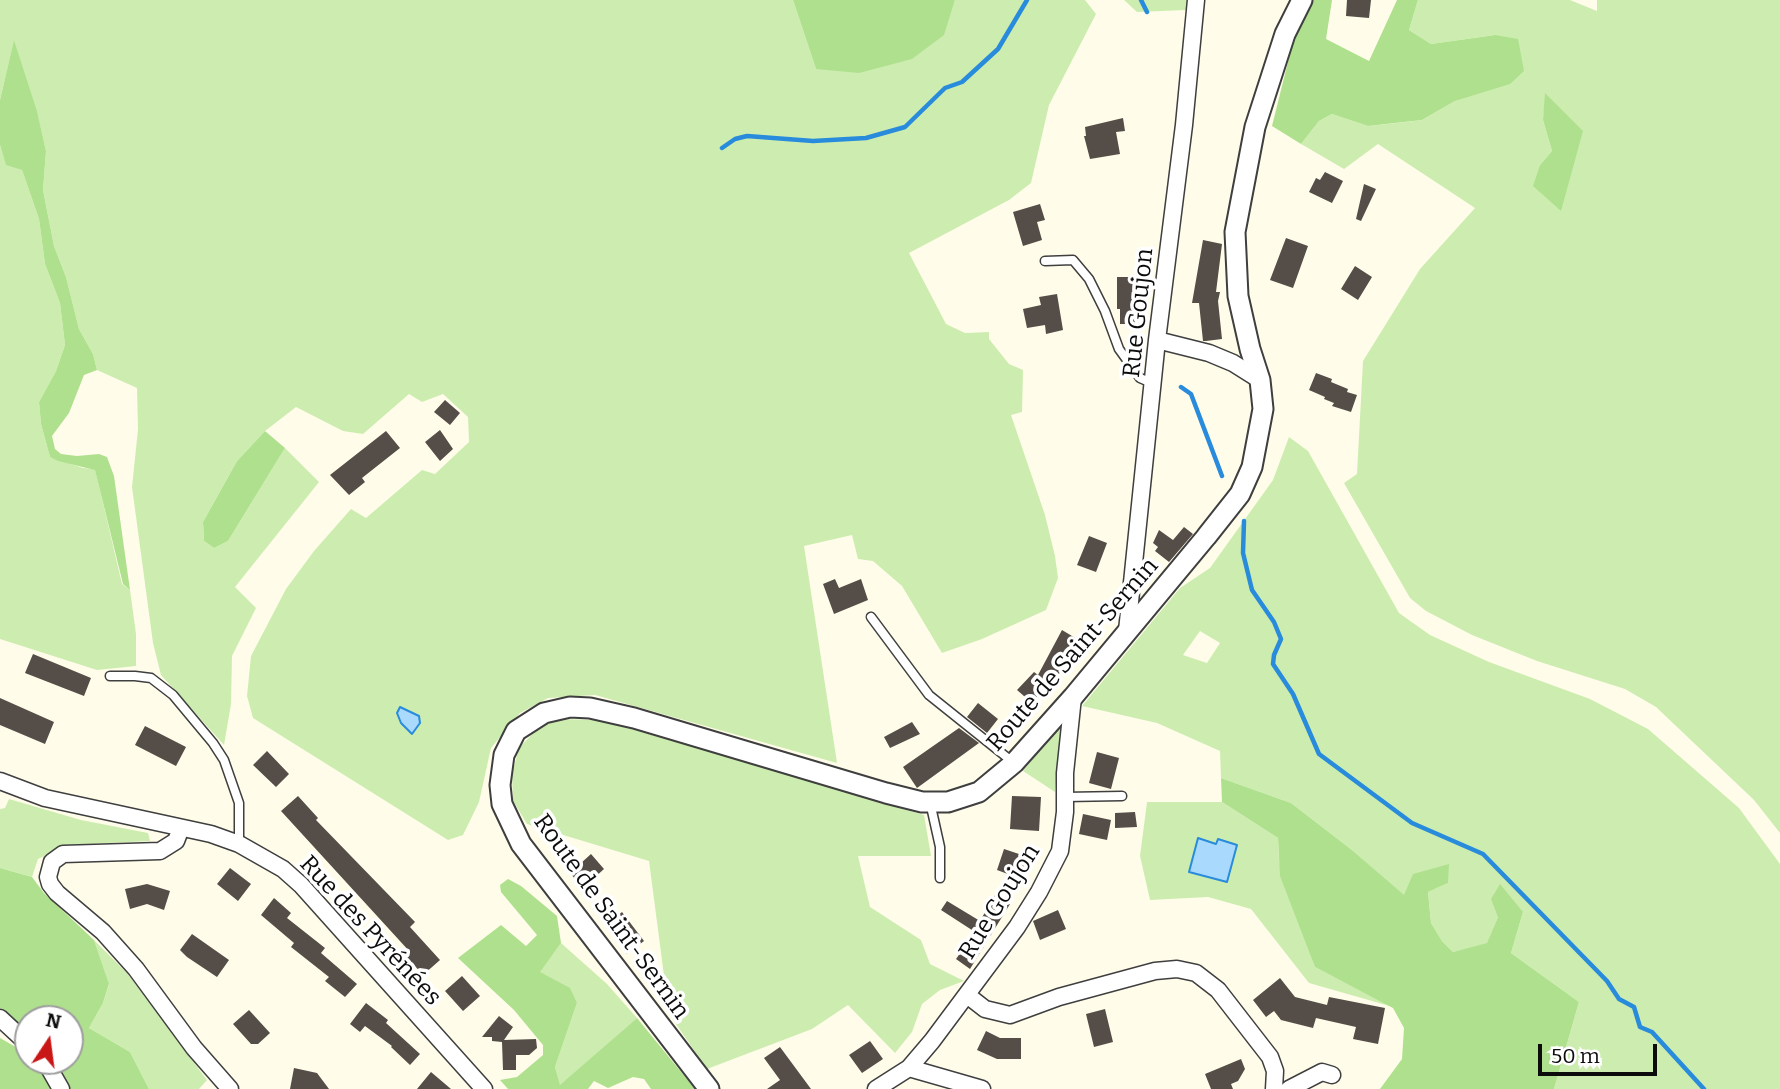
<!DOCTYPE html>
<html>
<head>
<meta charset="utf-8">
<style>
  body { margin:0 }
  #map { position:relative; width:1780px; height:1089px; overflow:hidden; background:#fffcea; font-family:Bitter,serif }
  canvas { display:block }
  .north { position:absolute; left:14px; top:1005px; width:70px; height:70px; box-sizing:border-box; background:#fff; border:2px solid #9e9e9e; border-radius:50%; rotate:13deg; font-size:19px; font-weight:700; line-height:28px; text-align:center; color:#0c0c0c }
  .north::after { content:''; display:block; margin:auto; width:24px; height:32px; background:#c91616; clip-path:polygon(50% 0,100% 100%,50% 72%,0 100%) }
  .scale { position:absolute; left:1538px; top:1044px; width:119px; height:32px; box-sizing:border-box; border:4px solid #0c0c0c; border-top:0; padding-left:9px; font-size:21px; line-height:24px; white-space:nowrap; color:#0c0c0c; -webkit-text-stroke:5px #fff; paint-order:stroke }
</style>
</head>
<body>
<div id="map">
<canvas width="1780" height="1089"></canvas>
<div class="north">N</div>
<div class="scale">50 m</div>
</div>
<script>
const c = document.querySelector('canvas').getContext('2d');
c.lineJoin = 'round';
function fillPath(path, color) { c.fillStyle = color; c.fill(path, 'evenodd'); }
const shape = rows => new Path2D(rows.map(r => 'M' + r).join(''));
function strokePath(path, color, width, dash) { c.strokeStyle = color; c.lineWidth = width; c.lineCap = dash ? 'butt' : 'round'; c.setLineDash(dash || []); c.stroke(path); }
function write(font, color, halo, rows, align = 'center') {
  c.font = font + ' Bitter,serif'; c.lineWidth = 7; c.setLineDash([]); c.textBaseline = 'middle'; c.strokeStyle = halo; c.fillStyle = color; for (const [text, x, y, turn = 0] of rows) {
    c.save(); c.translate(x, y); c.rotate((+turn || 0) * Math.PI / 180); c.textAlign = isNaN(turn) ? turn : align; if (halo) c.strokeText(text, 0, 0); c.fillText(text, 0, 0); c.restore();
  }
}
const green = shape([
  [0,0,793,0,816,69,943,35,955,0,1085,0,1096,14,1049,105,1031,183,1009,200,909,253,946,324,965,333,989,332,989,339,1009,364,1023,370,1022,412,1011,415,1045,515,1055,556,1058,578,1046,610,982,639,942,653,902,586,873,561,858,559,852,535,804,546,837,763,595,695,548,698,520,713,491,748,479,802,463,835,448,840,253,718,247,696,251,656,286,589,314,551,351,509,366,518,422,470,435,474,469,442,468,417,443,394,422,402,409,394,363,434,343,431,296,407,265,431,237,461,203,522,204,541,214,548,228,541,285,448,319,482,235,587,256,608,232,656,231,704,224,745,161,675,153,643,132,487,138,429,137,388,97,370,93,354,79,329,66,277,54,246,43,190,46,151,37,112,14,41,0,100],
  [1124,0,1187,0,1186,10,1137,12],
  [1418,0,1570,0,1597,11,1597,0,1780,0,1780,833,1754,800,1656,707,1625,689,1537,661,1472,635,1426,611,1410,598,1344,483,1357,474,1363,361,1420,269,1475,208,1378,144,1344,169,1301,144,1319,121,1332,114,1368,126,1397,123,1422,120,1455,101,1480,92,1495,35,1431,44,1409,30],
  [1546,93,1561,211,1540,165,1552,151,1543,120],
  [0,145,6,164,22,170,39,219,45,264,60,303,65,345,56,371,39,402,41,424,50,457,83,468,95,469,122,584,130,590,136,634,136,666,97,670,0,639],
  [1289,437,1308,451,1399,613,1430,635,1489,662,1590,699,1648,729,1739,808,1780,864,1780,1089,1554,1089,1579,1002,1511,953,1523,912,1498,917,1487,944,1453,952,1442,941,1431,923,1428,892,1448,883,1404,896,1352,850,1291,803,1221,778,1220,751,1157,723,1082,706,1180,588,1210,568,1273,480],
  [1200,631,1220,643,1207,663,1183,655],
  [558,719,601,720,924,815,931,856,858,856,870,907,921,940,930,964,964,981,940,990,922,1004,912,1032,895,1053,848,1005,812,1029,707,1069,669,1014,649,861,527,824,513,801,512,774,519,748,538,728],
  [1058,727,1061,732,1055,792,1023,771],
  [9,799,81,820,148,833,150,841,68,845,38,859,32,877,0,868,0,809,5,808],
  [1147,802,1222,802,1278,838,1279,860,1315,967,1393,1007,1309,983,1251,909,1208,897,1150,900,1140,856],
  [94,940,127,973,207,1080,199,1089,149,1089,130,1052,89,1028,103,1003,109,985],
  [561,943,607,984,637,1018,560,1086,555,1067,577,1003,539,972]
]);
const forest = shape([
  [793,0,955,0,944,35,912,59,859,73,816,69],
  [1313,0,1332,0,1326,39,1369,61,1397,0,1418,0,1409,30,1431,44,1495,35,1518,39,1524,71,1510,84,1455,101,1422,120,1368,126,1332,114,1319,121,1301,144,1272,126,1294,38],
  [14,40,37,111,46,151,43,190,54,246,66,277,79,329,93,354,97,370,84,375,69,413,52,436,55,449,61,454,77,456,99,454,107,457,114,476,130,590,123,584,95,470,58,461,50,457,41,424,39,402,56,371,65,345,60,303,45,264,39,219,22,170,6,165,0,145,0,100],
  [1545,93,1583,131,1561,211,1533,186,1540,165,1552,151,1543,120],
  [265,431,285,448,228,541,214,548,204,541,203,522,237,461],
  [1221,778,1291,803,1352,850,1404,895,1413,874,1449,864,1448,883,1428,892,1431,923,1442,941,1453,952,1487,943,1498,917,1491,899,1500,884,1523,912,1511,953,1579,1002,1554,1089,1380,1089,1402,1059,1404,1028,1393,1008,1315,967,1280,876,1278,838,1222,802],
  [0,868,32,877,44,893,94,940,109,984,103,1003,89,1028,130,1052,149,1089,70,1089,54,1061,70,1061,70,1019,28,1019,28,1032,0,1008],
  [508,879,521,886,557,916,561,943,540,972,570,988,577,1003,555,1067,560,1085,637,1018,695,1089,651,1089,644,1079,633,1077,608,1088,594,1081,588,1089,508,1089,500,1080,517,1077,543,1055,543,1045,514,1010,458,958,501,925,526,946,537,935,501,892,500,885],
  [0,1038,28,1054,28,1061,34,1061,50,1083,52,1089,0,1089]
]);
const water = shape([
  [400,707,419,716,420,723,412,734,401,723,397,713,400,707],
  [1198,838,1216,844,1218,839,1237,845,1227,882,1189,872,1198,838]
]);
const stream = shape([
  [1141,0,1147,12],
  [722,148,735,139,747,136,813,141,866,138,905,127,945,88,962,82,998,49,1027,0],
  [1181,387,1191,394,1222,476],
  [1244,521,1243,553,1252,590,1274,622,1281,639,1274,655,1273,664,1293,694,1319,754,1412,823,1483,854,1607,981,1619,999,1634,1007,1640,1027,1652,1032,1704,1089]
]);
const building = shape([
  [1347,0,1371,0,1369,18,1346,16],
  [1123,118,1125,131,1116,132,1120,154,1090,159,1084,136,1086,136,1085,127],
  [1325,172,1343,181,1332,203,1309,192,1316,178,1320,180],
  [1364,184,1376,189,1361,221,1356,219],
  [1040,204,1045,220,1037,222,1042,240,1023,246,1013,212],
  [1286,238,1308,246,1293,288,1270,280],
  [1203,240,1222,244,1216,292,1220,292,1218,301,1222,339,1206,341,1203,341,1199,303,1192,303],
  [1355,266,1372,277,1358,300,1341,289],
  [1117,277,1135,277,1135,324,1120,324,1120,309,1117,309],
  [1057,294,1063,330,1046,334,1045,325,1027,328,1023,309,1041,305,1039,297],
  [1316,373,1332,379,1331,382,1348,389,1347,392,1357,395,1351,412,1332,406,1334,403,1324,399,1325,397,1309,390],
  [445,400,460,413,450,425,434,412],
  [440,430,453,449,440,461,425,442],
  [386,431,400,448,362,478,365,482,349,495,330,475],
  [1184,527,1193,534,1169,562,1155,551,1158,547,1153,543,1159,530,1173,540],
  [1089,536,1107,543,1096,572,1077,565],
  [835,579,839,588,861,579,868,600,834,614,823,584],
  [1062,630,1077,639,1059,674,1032,703,1017,690,1034,672,1038,675],
  [33,654,91,678,84,696,25,673],
  [0,698,54,722,45,744,0,725],
  [978,703,998,719,987,733,967,717],
  [912,722,920,734,890,748,884,737],
  [145,726,186,747,176,766,135,745],
  [959,728,979,743,917,788,903,767],
  [267,751,289,774,276,787,253,765],
  [1097,752,1119,758,1111,789,1089,783],
  [298,796,318,818,316,820,415,922,410,927,440,960,423,975,406,956,410,952,281,811],
  [1012,796,1041,797,1039,831,1010,829],
  [1135,812,1137,827,1115,828,1115,813],
  [1083,814,1111,820,1107,840,1079,834],
  [1004,849,1031,858,1024,880,997,870],
  [591,854,604,869,583,888,570,873],
  [230,868,251,884,238,901,217,884],
  [147,884,170,891,164,910,147,904,130,909,125,889],
  [995,895,1010,904,970,969,956,959,975,932,941,910,947,901,980,921],
  [274,898,291,913,287,918,325,948,321,953,357,984,345,997,325,981,329,977,291,947,294,943,261,915],
  [1058,910,1066,929,1040,940,1033,921],
  [622,912,644,941,627,954,612,934,615,932,608,923],
  [192,934,229,960,217,977,187,957,180,950],
  [462,976,480,996,463,1011,445,991],
  [1280,978,1295,997,1327,1005,1329,997,1385,1008,1378,1044,1353,1039,1356,1027,1316,1018,1313,1028,1281,1020,1274,1011,1266,1017,1253,1000],
  [366,1003,388,1020,386,1023,420,1054,410,1065,391,1047,392,1046,365,1026,360,1032,350,1024],
  [1105,1009,1113,1042,1094,1047,1086,1014],
  [249,1010,270,1033,258,1044,251,1044,233,1024],
  [499,1016,513,1027,504,1040,536,1039,537,1048,529,1055,516,1055,516,1070,503,1070,502,1042,492,1041,492,1037,482,1037],
  [986,1031,1000,1038,1021,1038,1021,1059,997,1059,977,1050],
  [870,1041,883,1059,862,1073,849,1055],
  [780,1047,811,1089,767,1089,780,1080,764,1058],
  [1241,1059,1245,1069,1238,1081,1231,1084,1233,1089,1211,1089,1205,1074],
  [294,1068,317,1073,329,1089,290,1089],
  [431,1072,451,1089,417,1089]
]);
const service = shape([
  [1045,261,1073,260,1089,279,1105,311,1119,349,1140,378,1154,384],
  [871,617,929,695,1014,763],
  [110,676,135,676,151,678,173,695,213,743,224,760,239,803,239,844],
  [1065,797,1122,796],
  [930,802,940,847,940,878]
]);
const minor = shape([
  [1157,340,1209,353,1233,363,1260,380],
  [1127,631,1157,340,1184,125,1196,0],
  [0,781,45,798,211,834,239,844,283,869,301,885,484,1089],
  [181,828,176,841,160,851,63,854,52,862,48,877,50,884,57,893,103,932,136,969,194,1048,230,1089],
  [967,995,985,1009,1010,1015,1059,997,1155,971,1177,969,1196,973,1218,990,1270,1057,1275,1071,1274,1089],
  [0,1018,28,1044],
  [45,1061,61,1089],
  [909,1068,982,1089],
  [876,1089,909,1068,932,1041,1017,927,1039,892,1060,851,1065,812,1065,773,1073,697],
  [1289,1089,1322,1072,1332,1075]
]);
const tertiary = shape([
  [709,1089,521,844,502,804,500,785,504,755,516,731,544,713,570,707,590,708,634,718,886,793,922,802,948,802,979,792,1014,763,1073,697,1206,537,1240,494,1252,467,1263,409,1260,380,1250,349,1238,296,1235,232,1255,127,1285,34,1302,0]
]);
const streetNames = [
  ["Rue Goujon",1139,313,-84],
  ["Route de Saint-Sernin",1073,655,-49],
  ["Rue Goujon",1000,902,-58],
  ["Route de Saint-Sernin",611,917,54],
  ["Rue des Pyrénées",370,931,47]
];
fillPath(green, '#cdedb0');
fillPath(forest, '#afe08e');
fillPath(water, '#a9d9fd');
strokePath(water, '#288bdb', 2);
strokePath(stream, '#288bdb', 4.5);
fillPath(building, '#554d47');
strokePath(service, '#3f3f3f', 11);
strokePath(minor, '#3f3f3f', 19);
strokePath(tertiary, '#3f3f3f', 23);
strokePath(service, '#fff', 8);
strokePath(minor, '#fff', 16);
strokePath(tertiary, '#fff', 19);
write('24px', '#0c0c0c', '#fff', streetNames);
</script>
</body>
</html>
